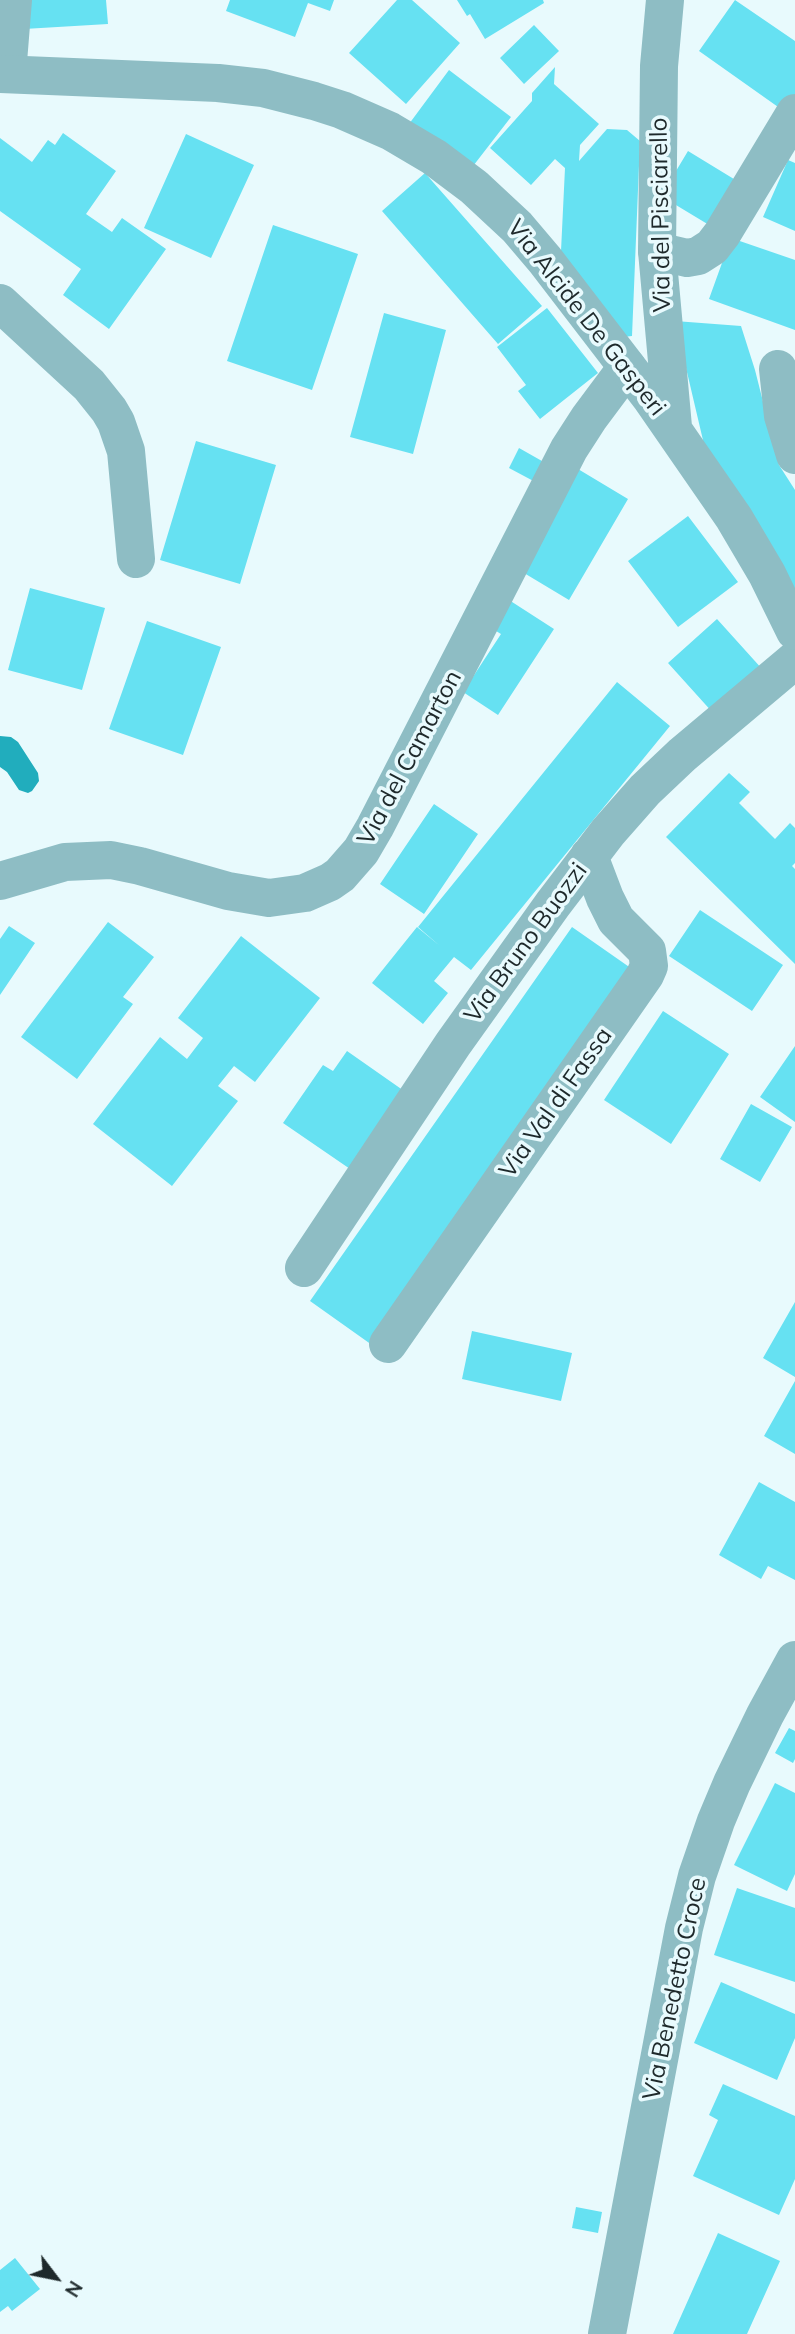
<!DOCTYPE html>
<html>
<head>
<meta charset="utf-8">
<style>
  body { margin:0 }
  #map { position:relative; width:795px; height:2334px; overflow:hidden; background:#e8fafd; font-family:Mulish,sans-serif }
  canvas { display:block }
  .north { position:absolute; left:21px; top:2243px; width:70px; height:70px; -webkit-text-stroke:5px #e8fafd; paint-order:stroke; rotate:122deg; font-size:19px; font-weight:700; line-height:28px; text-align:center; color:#1e292b }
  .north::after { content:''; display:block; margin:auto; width:24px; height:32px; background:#1e292b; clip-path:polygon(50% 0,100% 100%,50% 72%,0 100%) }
</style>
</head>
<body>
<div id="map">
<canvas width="795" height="2334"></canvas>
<div class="north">N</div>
</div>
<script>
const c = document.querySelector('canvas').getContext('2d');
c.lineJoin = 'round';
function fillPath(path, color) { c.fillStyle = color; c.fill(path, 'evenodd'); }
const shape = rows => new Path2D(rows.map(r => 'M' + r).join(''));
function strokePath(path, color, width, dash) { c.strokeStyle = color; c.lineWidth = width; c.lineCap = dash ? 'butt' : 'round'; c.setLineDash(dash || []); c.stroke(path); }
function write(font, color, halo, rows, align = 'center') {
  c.font = font + ' Mulish,sans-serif'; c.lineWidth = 7; c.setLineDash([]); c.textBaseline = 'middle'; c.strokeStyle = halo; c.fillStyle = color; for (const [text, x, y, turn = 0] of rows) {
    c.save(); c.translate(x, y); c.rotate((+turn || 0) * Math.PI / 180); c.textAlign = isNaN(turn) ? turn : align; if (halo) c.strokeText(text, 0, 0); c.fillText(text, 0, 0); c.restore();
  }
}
const water = shape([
  [0,736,11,737,18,742,38,773,39,781,32,791,28,793,19,790,7,772,0,767]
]);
const building = shape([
  [23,0,106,0,108,24,24,29],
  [230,0,334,0,330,11,308,3,295,37,226,11],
  [397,0,412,0,460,43,406,104,349,53],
  [457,0,543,0,544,3,485,39,470,14,467,16],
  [735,0,795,41,795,103,788,114,699,51],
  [534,25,559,51,524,84,500,58],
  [555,67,554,84,599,124,580,145,579,161,607,129,627,130,640,141,632,336,615,338,561,251,565,168,555,159,531,185,490,148,532,101,532,93],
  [449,70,511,117,470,170,409,124],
  [63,133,116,171,86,214,112,232,122,218,166,249,109,329,63,295,81,269,0,211,0,138,32,162,48,140,55,145],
  [186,134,254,165,211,258,144,228],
  [688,151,747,187,719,231,661,196],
  [788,160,795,163,795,231,763,217],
  [425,173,542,306,498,344,382,211],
  [273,225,358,254,312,390,227,361],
  [731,238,795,260,795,330,709,299],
  [547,308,598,373,540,419,518,391,526,385,497,347],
  [384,313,446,330,413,454,350,437],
  [675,321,741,326,755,370,779,465,795,490,795,608,706,453],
  [196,441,276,465,240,584,160,560],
  [519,448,549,465,539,484,509,468],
  [573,466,628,499,569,600,514,567],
  [688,516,738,582,678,627,628,561],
  [30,588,105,608,82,690,8,670],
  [509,600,554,629,498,715,463,692,501,634,491,628],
  [717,619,763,670,714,714,668,663],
  [147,621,221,647,183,755,109,729],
  [617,682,670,726,471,970,454,957,434,981,448,993,423,1024,372,983,417,927,440,946,418,927],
  [729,773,750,792,739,803,775,839,790,823,795,828,795,863,792,866,795,869,795,964,666,837],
  [434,804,478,834,424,914,380,884],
  [700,910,783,965,752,1011,669,956],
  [108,922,154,957,123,997,133,1004,77,1079,21,1037],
  [9,926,35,943,0,995,0,939],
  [572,927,635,971,372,1345,310,1301],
  [241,936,320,998,255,1082,234,1066,218,1086,238,1101,172,1186,93,1124,160,1037,187,1059,203,1038,178,1018],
  [663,1011,729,1054,671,1144,604,1100],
  [795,1046,795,1122,760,1097],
  [347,1051,407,1093,353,1171,283,1123,323,1065,333,1071],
  [751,1104,792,1127,760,1182,720,1159],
  [795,1302,795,1377,763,1358],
  [472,1331,572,1353,561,1401,462,1379],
  [795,1381,795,1454,764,1436],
  [759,1482,795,1502,795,1580,768,1566,761,1579,719,1555],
  [789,1728,795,1731,795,1759,793,1763,775,1753],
  [775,1783,795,1793,795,1874,787,1891,734,1865],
  [737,1888,795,1908,795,1982,714,1955],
  [721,1982,795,2014,795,2038,777,2080,694,2043],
  [723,2084,795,2116,795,2179,779,2215,693,2176,718,2120,709,2115],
  [576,2207,602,2212,598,2233,572,2228],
  [718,2233,780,2261,747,2334,673,2334],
  [15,2258,40,2289,12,2311,8,2306,0,2312,0,2270]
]);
const minor = shape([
  [7,74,13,0],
  [657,251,687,258,698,256,712,247,722,234,795,113],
  [0,303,89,385,109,410,116,422,126,451,136,559],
  [778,369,783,416,795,455],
  [0,881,65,862,111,860,140,866,228,891,269,898,305,893,330,882,340,875,361,851,375,827,569,449,589,418,627,367],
  [304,1268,453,1044,553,904,608,832,645,790,682,755,795,660],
  [388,1344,645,975,649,966,647,951,616,920,605,898,589,856],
  [607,2334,684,1928,697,1876,716,1821,732,1783,765,1715,795,1660]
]);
const tertiary = shape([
  [665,0,659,66,657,251,673,427],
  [0,74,218,83,263,88,314,101,342,110,390,131,434,157,474,187,517,227,545,260,651,398,734,518,767,574,795,631]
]);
const streetNames = [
  ["Via del Pisciarello",661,215,-91],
  ["Via Alcide De Gasperi",586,318,52],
  ["Via del Camarton",410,758,-62],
  ["Via Bruno Buozzi",526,943,-54],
  ["Via Val di Fassa",556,1103,-55],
  ["Via Benedetto Croce",675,1989,-78]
];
fillPath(water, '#21adbd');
fillPath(building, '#66e1f2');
strokePath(minor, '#8ebdc4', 38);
strokePath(tertiary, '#8ebdc4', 38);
write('24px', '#1e292b', '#e8fafd', streetNames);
</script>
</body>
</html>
